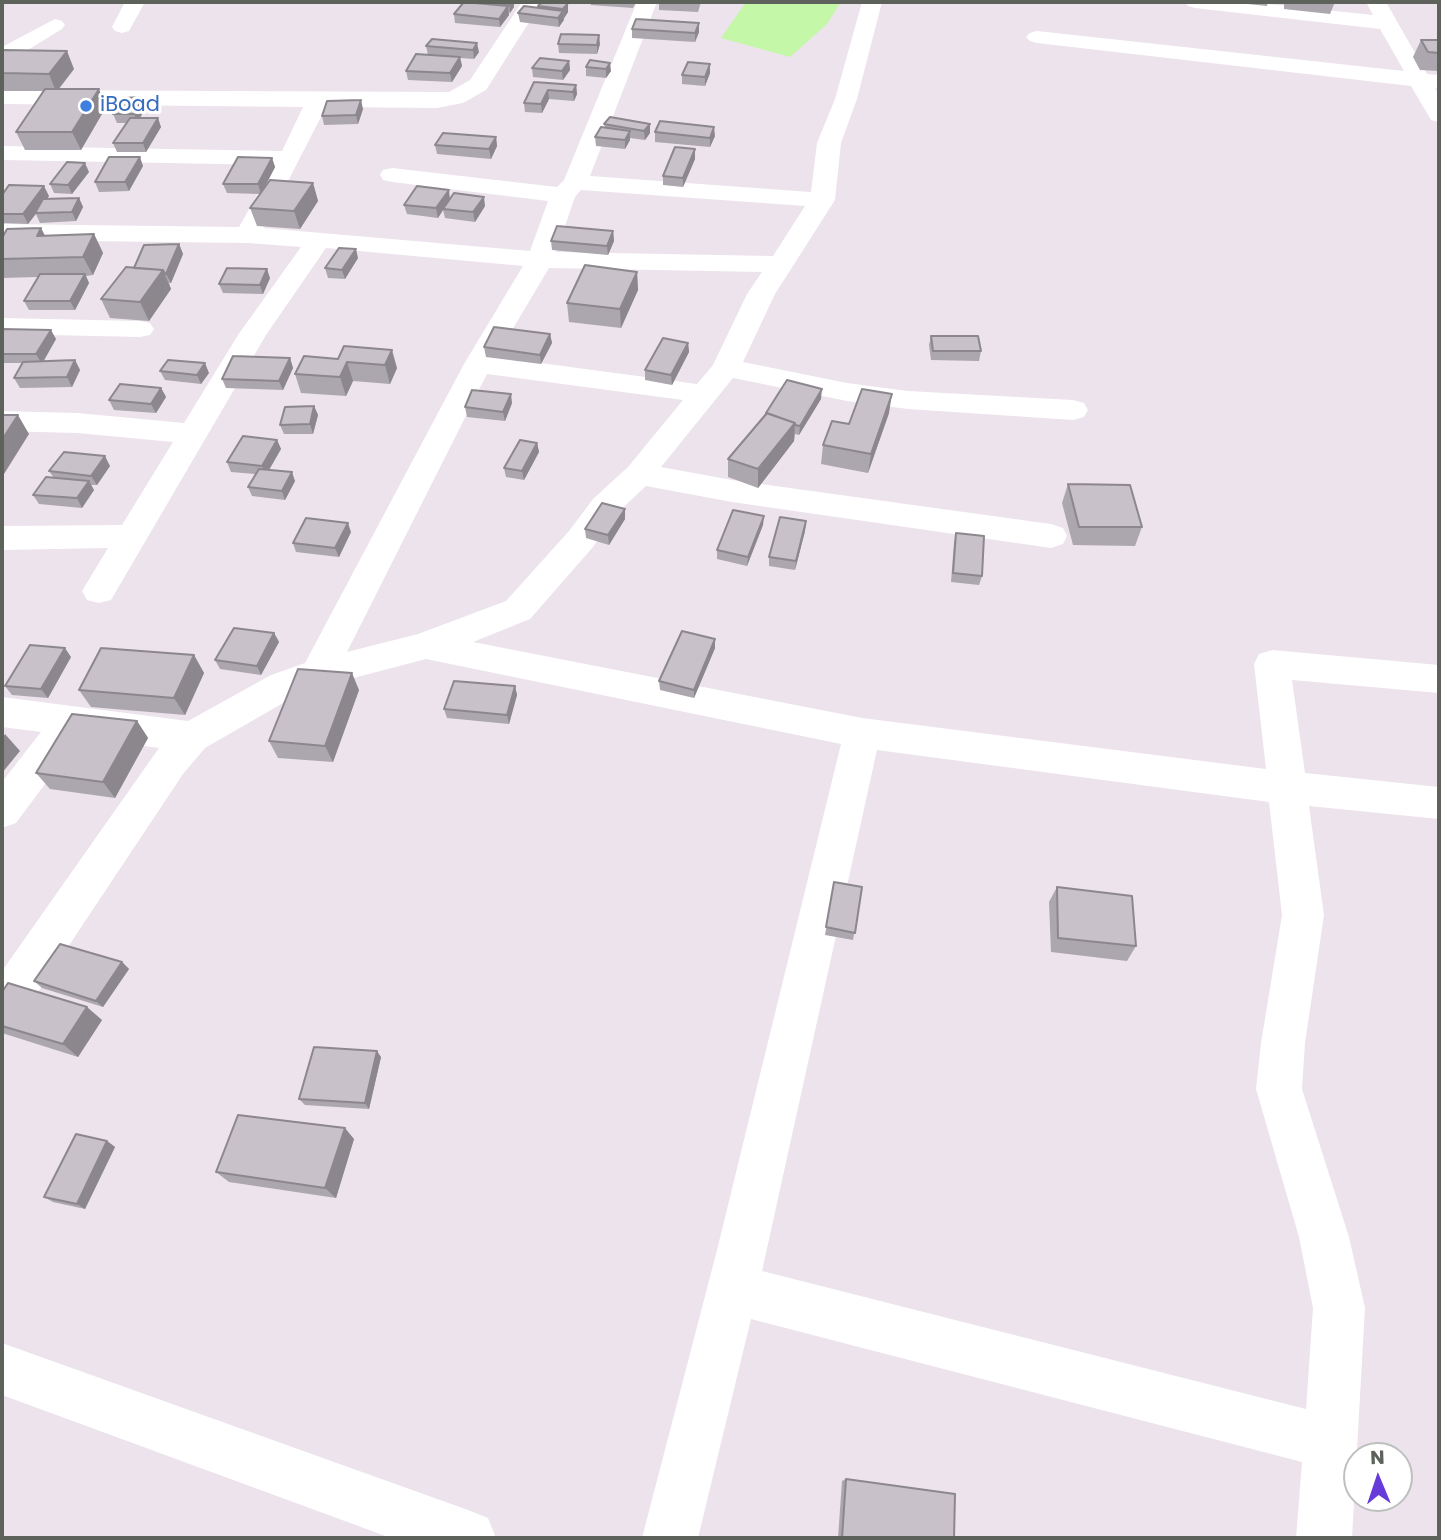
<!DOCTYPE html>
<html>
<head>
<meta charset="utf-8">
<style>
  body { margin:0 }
  #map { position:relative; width:1441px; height:1540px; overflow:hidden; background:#ece3ec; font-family:Poppins,sans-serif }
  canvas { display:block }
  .frame { position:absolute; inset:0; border:4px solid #5d625b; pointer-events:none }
  .north { position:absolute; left:1343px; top:1442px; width:70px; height:70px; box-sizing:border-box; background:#fff; border:2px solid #bec0bd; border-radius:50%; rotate:358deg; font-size:19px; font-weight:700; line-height:28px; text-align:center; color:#5d625b }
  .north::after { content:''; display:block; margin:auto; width:24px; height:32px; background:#663bda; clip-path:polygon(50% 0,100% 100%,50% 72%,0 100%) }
</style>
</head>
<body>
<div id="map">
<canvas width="1441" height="1540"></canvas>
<div class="frame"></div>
<div class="north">N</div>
</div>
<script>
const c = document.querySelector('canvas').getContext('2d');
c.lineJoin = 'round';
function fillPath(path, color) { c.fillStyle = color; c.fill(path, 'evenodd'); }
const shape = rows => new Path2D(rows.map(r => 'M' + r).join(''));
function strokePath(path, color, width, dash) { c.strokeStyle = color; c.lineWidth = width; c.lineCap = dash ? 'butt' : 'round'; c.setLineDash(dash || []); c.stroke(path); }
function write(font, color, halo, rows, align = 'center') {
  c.font = font + ' Poppins,sans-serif'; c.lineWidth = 6; c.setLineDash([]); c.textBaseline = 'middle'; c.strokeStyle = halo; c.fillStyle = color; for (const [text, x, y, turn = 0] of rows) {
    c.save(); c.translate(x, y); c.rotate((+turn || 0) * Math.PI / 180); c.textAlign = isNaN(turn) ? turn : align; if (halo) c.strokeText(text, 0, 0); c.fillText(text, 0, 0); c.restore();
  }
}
const water = shape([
  [746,2,841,2,827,24,790,57,721,38]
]);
const minor = shape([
  [125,2,145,2,129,31,122,33,115,31,112,27,125,2],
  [522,2,542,2,486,90,463,103,437,108,326,107,264,228,530,251,548,201,392,182,383,180,380,175,383,170,392,168,557,187,564,180,637,2,657,2,590,176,811,192,817,143,835,99,862,2,882,2,857,99,841,143,835,200,775,294,743,362,847,383,908,391,1073,400,1084,403,1088,410,1084,417,1073,420,908,409,847,401,733,378,661,467,732,480,1051,524,1063,528,1067,536,1063,544,1051,548,732,502,646,486,615,515,593,547,530,619,473,642,862,718,1266,769,1254,664,1259,654,1272,650,1439,665,1439,693,1292,680,1305,773,1439,787,1439,819,1309,806,1324,915,1305,1043,1302,1089,1349,1237,1365,1308,1352,1538,1296,1538,1302,1462,751,1319,698,1538,642,1538,717,1250,841,744,426,659,323,686,297,695,205,748,183,774,18,1022,2,1028,2,971,159,748,80,737,16,823,2,828,2,782,41,732,2,727,2,697,188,721,271,675,305,663,464,364,523,266,326,248,266,335,111,600,99,603,87,600,82,591,108,548,2,550,2,526,122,525,173,442,77,433,2,431,2,411,77,413,184,423,238,335,301,247,248,243,2,240,2,224,239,227,274,165,2,160,2,146,282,151,303,107,2,104,2,90,449,92,470,80,522,2],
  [581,190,805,206,773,256,556,252,575,197,581,190],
  [549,268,762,272,747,294,713,365,697,384,496,357,549,268],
  [487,374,683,400,628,467,593,499,569,531,506,601,418,634,347,652,487,374],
  [877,750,1269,802,1282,915,1261,1043,1256,1089,1299,1237,1313,1308,1306,1409,762,1271,877,750],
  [1185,2,1249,2,1373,15,1366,2,1386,2,1427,74,1439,75,1439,89,1435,88,1439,95,1439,122,1431,120,1411,86,1037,43,1030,41,1026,37,1030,33,1037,31,1404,71,1380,29,1195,8,1188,6,1185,2],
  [55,19,62,21,65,25,62,29,10,61,2,62,2,47,55,19],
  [2,318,140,321,150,323,154,329,150,335,140,337,2,334,2,318],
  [2,1343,468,1510,488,1518,496,1538,391,1538,2,1395,2,1343]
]);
const wall = shape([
  [468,2,514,2,514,7,510,13,509,12,509,15,500,27,455,23,454,14],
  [557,2,568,12,559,27,520,22,518,13,539,8,538,6],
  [590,2,636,2,633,8,591,5],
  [659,2,701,2,698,12,659,10],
  [1228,2,1268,2,1267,6],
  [1284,2,1335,2,1330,14,1284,9],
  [632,29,699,32,695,42,632,38],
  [432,39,479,52,474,59,460,58,462,66,452,82,408,80,406,71,428,55,426,46],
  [1421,40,1439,40,1439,71,1420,70,1413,57],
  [558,44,600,44,597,54,559,53],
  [2,50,74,69,59,89,106,107,81,150,25,150,16,132,43,91,2,91],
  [590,60,611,71,606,78,586,76,586,67],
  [569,61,570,70,563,80,533,77,532,68],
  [710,73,705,86,682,84,682,75],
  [534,82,576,85,577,94,574,101,549,99,542,113,525,112,524,103],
  [146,107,140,118,161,127,146,152,117,152,113,143,126,123,117,123,113,114],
  [363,109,358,124,324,125,322,116],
  [604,124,650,124,650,133,645,140,630,138,630,140,625,149,596,146,595,137,605,128],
  [655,132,715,136,710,147,655,142],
  [496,137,497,146,491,159,437,154,435,145],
  [695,149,695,159,683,187,663,185,663,176],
  [272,158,275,167,266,185,313,183,318,201,300,229,257,226,250,208,260,194,227,193,223,184],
  [143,166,129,191,99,192,95,182],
  [89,172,72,194,54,193,50,184],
  [2,195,49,196,47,199,79,198,83,207,76,221,40,223,36,214,28,224,2,223],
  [404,205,485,206,475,222,445,218,443,210,438,218,407,214],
  [41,228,45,236,94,234,103,253,93,275,86,276,89,283,75,310,29,310,24,301,38,277,2,278,2,238],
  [613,231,614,241,608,255,552,250,551,241],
  [179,244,183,254,171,283,169,283,171,289,149,321,110,318,101,299,134,268],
  [358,258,345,279,328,278,325,268],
  [637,272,638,290,621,328,569,322,567,303],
  [270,278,263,294,223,293,219,284],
  [2,329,56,339,43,361,75,360,80,370,72,387,20,388,14,378,22,363,2,363],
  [550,334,552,343,541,364,486,357,484,347],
  [931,336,981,351,979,361,931,360,929,345],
  [688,343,689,352,672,385,645,380,645,370],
  [344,346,397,368,390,384,353,381,346,396,301,393,295,374,338,359],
  [290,358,293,368,283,390,226,388,222,379],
  [160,371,209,373,201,384,165,380],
  [161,388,166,397,156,413,114,410,109,400],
  [821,399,799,435,795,434,794,441,758,488,728,477,728,459,766,413],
  [512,403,505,421,467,417,465,407],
  [314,406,318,415,313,434,284,434,280,425],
  [889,413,868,473,821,464,823,445,849,424],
  [277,440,281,449,269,470,295,481,285,500,252,496,248,487,255,474,231,472,227,462],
  [537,443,539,452,524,480,506,477,504,468],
  [110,466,97,485,91,485,94,490,82,508,39,504,33,495,54,478,49,471],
  [1068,484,1142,527,1135,546,1073,545,1062,503],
  [625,509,625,519,609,545,586,538,585,529],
  [806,521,805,531,795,570,769,566,769,557],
  [763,525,747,566,717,559,717,550],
  [351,532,339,557,296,552,293,543],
  [956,533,982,576,979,585,951,582,954,542],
  [274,633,279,642,261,675,220,669,215,660],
  [715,639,715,648,694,698,660,690,659,681],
  [194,655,204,673,185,715,91,707,79,690],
  [71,657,48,698,12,695,5,686],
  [515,686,517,695,509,724,447,718,444,709],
  [359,690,333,762,278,758,269,741],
  [137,721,148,738,115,798,50,789,36,773],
  [834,882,862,887,853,940,825,935],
  [1057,887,1136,946,1127,961,1051,952,1049,902],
  [122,962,129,969,103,1007,42,988,34,981],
  [2,992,102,1020,78,1057,2,1033],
  [381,1057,369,1109,305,1105,299,1099],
  [354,1139,336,1198,229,1182,216,1172],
  [107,1141,115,1147,85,1209,53,1202,44,1197],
  [846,1479,954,1538,838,1538,842,1481]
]);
const shadedWall = shape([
  [511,2,514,2,514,7,510,13,509,4],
  [568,3,568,12,564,18,563,9],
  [508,6,509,15,500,27,499,19],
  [563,11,564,20,559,27,558,18],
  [699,23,699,32,695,42,695,33],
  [599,35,600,44,597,54,597,45],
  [477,43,479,52,474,59,473,50],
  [67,51,74,69,56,92,49,74],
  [460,57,462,66,452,82,450,73],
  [569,61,570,70,563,80,562,71],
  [610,63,611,71,606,78,606,69],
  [710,64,710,73,705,86,705,77],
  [576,85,577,94,574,101,573,92],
  [99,89,106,107,81,150,72,132],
  [548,90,549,99,542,113,541,104],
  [143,97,146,107,137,123,134,114],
  [361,100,363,109,358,124,356,115],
  [158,118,161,127,146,152,143,143],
  [650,124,650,133,645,140,644,131],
  [714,127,715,136,710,147,710,138],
  [630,131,630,140,625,149,625,140],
  [496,137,497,146,491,159,489,149],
  [695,149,695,159,683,187,683,178],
  [140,157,143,166,129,191,125,182],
  [272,158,275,167,261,194,258,184],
  [85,163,89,172,72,194,68,185],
  [313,183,318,201,300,229,294,211],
  [44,186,49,196,28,224,23,214],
  [449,190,450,200,443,209,443,210,438,218,436,208],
  [484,197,485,206,475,222,473,212],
  [79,198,83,207,76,221,72,212],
  [41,228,50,246,37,236],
  [613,231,614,241,608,255,607,246],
  [94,234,103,253,93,275,83,257],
  [179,244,183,254,171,283,166,274],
  [356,249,358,258,345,279,342,270],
  [267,269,270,278,263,294,260,285],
  [163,270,171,289,149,321,140,302],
  [637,272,638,290,621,328,620,309],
  [85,274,89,283,75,310,70,301],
  [51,330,56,339,42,364,36,354],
  [550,334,552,343,541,364,540,355],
  [688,343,689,352,672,385,671,375],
  [392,350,397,368,390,384,385,365],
  [290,358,293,368,283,390,279,381],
  [75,360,80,370,72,387,67,377],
  [347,362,353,381,346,396,340,377],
  [205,363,209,373,201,384,197,375],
  [161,388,166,397,156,413,151,404],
  [822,389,821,399,799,435,800,426],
  [511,394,512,403,505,421,503,412],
  [892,394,889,413,868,473,871,454],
  [314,406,318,415,313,434,310,424],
  [18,415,29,434,4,474,2,471,2,440],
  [795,423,794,441,758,488,758,469],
  [277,440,281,449,266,475,262,466],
  [537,443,539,452,524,480,522,471],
  [105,456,110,466,97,485,91,476],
  [292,472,295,481,285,500,282,491],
  [89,481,94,490,82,508,77,498],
  [625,509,625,519,609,545,608,535],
  [764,516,763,525,747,566,748,557],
  [806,521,805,531,795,570,796,561],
  [348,523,351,532,339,557,335,548],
  [274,633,279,642,261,675,257,666],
  [715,639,715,648,694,698,694,690],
  [65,648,71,657,48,698,41,689],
  [194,655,204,673,185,715,174,698],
  [352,673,359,690,333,762,325,746],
  [515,686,517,695,509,724,507,715],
  [137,721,148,738,115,798,103,782],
  [5,734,20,751,2,773,2,739],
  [122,962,129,969,103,1007,96,1001],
  [87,1007,102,1020,78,1057,63,1044],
  [377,1051,381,1057,369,1109,365,1103],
  [345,1128,354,1139,336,1198,325,1188],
  [107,1141,115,1147,85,1209,77,1204]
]);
const building = shape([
  [464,2,508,6,499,19,454,14,464,2],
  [488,2,511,2,509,4,488,2],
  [542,2,557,2,568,3,563,9,538,6,542,2],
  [665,2,699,2,698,3,665,2],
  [524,6,563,11,558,18,518,13,524,6],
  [636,19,699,23,695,33,632,29,636,19],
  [561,34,599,35,597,45,558,44,561,34],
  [432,39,477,43,473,50,426,46,432,39],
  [1421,40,1439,40,1439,53,1428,52,1421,40],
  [2,50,67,51,49,74,2,73,2,50],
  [416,54,460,57,450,73,406,71,416,54],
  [540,58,569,61,562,71,532,68,540,58],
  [590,60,610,63,606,69,586,67,590,60],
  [688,62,710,64,705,77,682,75,688,62],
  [534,82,576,85,573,92,548,90,541,104,524,103,534,82],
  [45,89,99,89,72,132,16,132,45,89],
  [143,97,134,114,113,114,122,98,143,97],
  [361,100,356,115,322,116,327,101,361,100],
  [610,117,650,124,644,131,604,124,610,117],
  [130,118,158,118,143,143,113,143,130,118],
  [660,121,714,127,710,138,655,132,660,121],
  [601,127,630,131,625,140,595,137,601,127],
  [443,133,496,137,489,149,435,145,443,133],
  [675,147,695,149,683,178,663,176,675,147],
  [109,157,140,157,125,182,95,182,109,157],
  [238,157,272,158,258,184,223,184,238,157],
  [67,162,85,163,68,185,50,184,67,162],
  [270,180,313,183,294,211,250,208,270,180],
  [9,185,44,186,23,214,2,214,2,195,9,185],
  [417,186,449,190,436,208,404,205,417,186],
  [454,193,484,197,473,212,443,209,454,193],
  [79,198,72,212,35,213,43,199,79,198],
  [557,226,613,231,607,246,551,241,557,226],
  [41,228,37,236,94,234,83,257,2,259,2,238,7,229,41,228],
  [179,244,166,274,165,274,163,270,134,268,144,245,179,244],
  [339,248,356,249,342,270,325,268,339,248],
  [585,265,637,272,620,309,567,303,585,265],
  [126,267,163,270,140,302,101,299,126,267],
  [227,268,267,269,260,285,219,284,227,268],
  [40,274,85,274,70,301,24,301,40,274],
  [494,327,550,334,540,355,484,347,494,327],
  [2,329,51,330,36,354,2,354,2,329],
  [931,336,978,336,981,351,933,351,931,336],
  [663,338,688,343,671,375,645,370,663,338],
  [344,346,392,350,385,365,347,362,340,377,295,374,304,356,338,359,344,346],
  [233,356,290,358,279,381,222,379,233,356],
  [75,360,67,377,14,378,23,362,75,360],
  [168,360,205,363,197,375,160,371,168,360],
  [787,380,822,389,800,426,795,425,795,423,766,413,787,380],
  [120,384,161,388,151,404,109,400,120,384],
  [862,389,892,394,871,454,823,445,832,421,849,424,862,389],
  [472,390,511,394,503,412,465,407,472,390],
  [314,406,310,424,280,425,285,407,314,406],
  [767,413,795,423,758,469,728,459,767,413],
  [2,415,18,415,2,440,2,415],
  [243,436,277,440,262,466,227,462,243,436],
  [520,440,537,443,522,471,504,468,520,440],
  [64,452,105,456,91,476,49,471,64,452],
  [259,469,292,472,282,491,248,487,259,469],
  [46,477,89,481,77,498,33,495,46,477],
  [1068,484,1130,485,1142,527,1079,527,1068,484],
  [602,503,625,509,608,535,585,529,602,503],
  [733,510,764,516,748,557,717,550,733,510],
  [780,517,806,521,796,561,769,557,780,517],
  [306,518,348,523,335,548,293,543,306,518],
  [956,533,984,536,982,576,953,573,956,533],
  [234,628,274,633,257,666,215,660,234,628],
  [682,631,715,639,694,690,659,681,682,631],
  [30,645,65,648,41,689,5,686,30,645],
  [101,648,194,655,174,698,79,690,101,648],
  [298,669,352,673,325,746,269,741,298,669],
  [454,681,515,686,507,715,444,709,454,681],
  [72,714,137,721,103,782,36,773,72,714],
  [834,882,862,887,855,933,826,927,834,882],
  [1057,887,1132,896,1136,946,1058,938,1057,887],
  [60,944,122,962,96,1001,34,981,60,944],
  [8,983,87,1007,63,1044,2,1026,2,992,8,983],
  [314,1047,377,1051,365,1103,299,1099,314,1047],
  [238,1115,345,1128,325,1188,216,1172,238,1115],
  [76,1134,107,1141,77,1204,44,1197,76,1134],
  [846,1479,955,1494,954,1538,842,1538,846,1479]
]);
const markers = [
  [86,106,7,"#3f7fe0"]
];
const farShopnames = [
  ["iBoad",100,106]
];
fillPath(water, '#c5f7a8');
fillPath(minor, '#fff');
fillPath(wall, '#aca6ae');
fillPath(shadedWall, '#8c878d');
fillPath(building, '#c8c1ca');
strokePath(building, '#8c878d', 2);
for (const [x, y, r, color] of markers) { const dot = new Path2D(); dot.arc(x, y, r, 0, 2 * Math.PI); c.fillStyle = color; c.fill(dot); strokePath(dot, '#fff', 2.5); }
write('21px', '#366cbe', '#fff', farShopnames, 'left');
</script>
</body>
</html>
